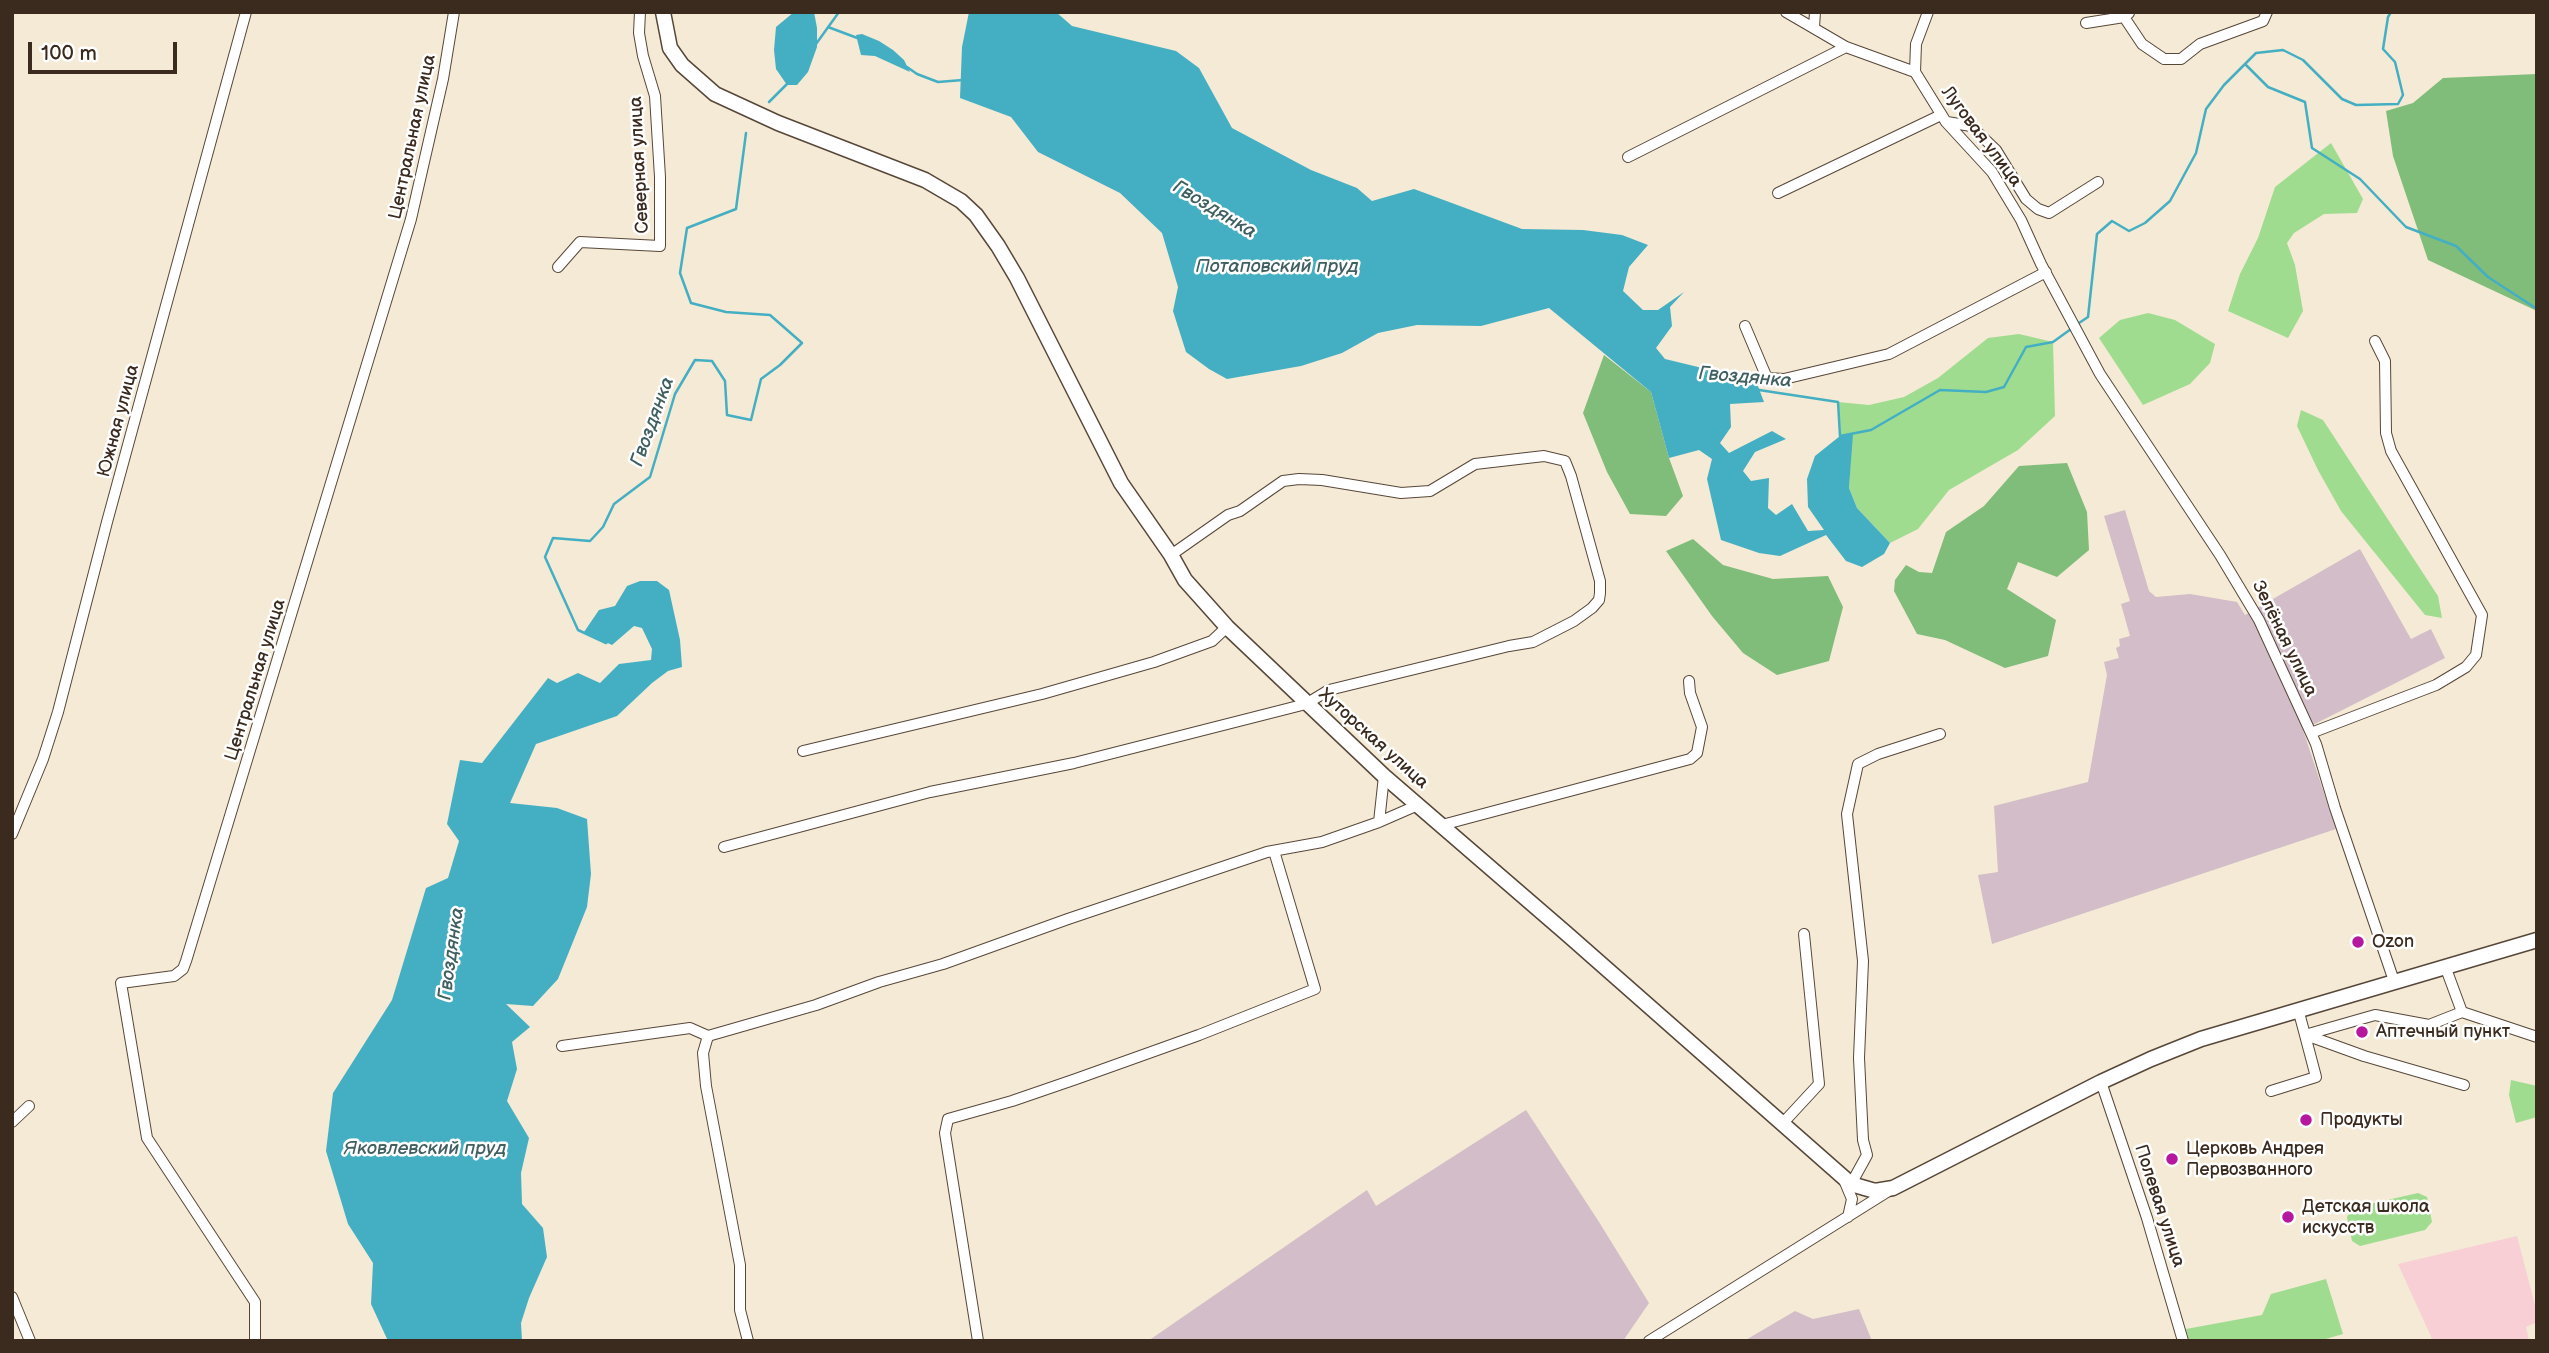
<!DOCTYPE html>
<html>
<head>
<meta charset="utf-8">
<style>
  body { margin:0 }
  #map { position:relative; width:2549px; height:1353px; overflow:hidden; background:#f4ead5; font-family:"Balsamiq Sans",sans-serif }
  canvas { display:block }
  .frame { position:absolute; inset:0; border:14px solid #3b2a1e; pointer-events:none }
  .scale { position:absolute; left:28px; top:42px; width:149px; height:32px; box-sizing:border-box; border:4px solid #3b2a1e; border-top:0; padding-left:9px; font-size:21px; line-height:24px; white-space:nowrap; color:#3b2a1e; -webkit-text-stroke:5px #fff; paint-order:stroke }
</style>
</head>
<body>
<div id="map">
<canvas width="2549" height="1353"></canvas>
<div class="frame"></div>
<div class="scale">100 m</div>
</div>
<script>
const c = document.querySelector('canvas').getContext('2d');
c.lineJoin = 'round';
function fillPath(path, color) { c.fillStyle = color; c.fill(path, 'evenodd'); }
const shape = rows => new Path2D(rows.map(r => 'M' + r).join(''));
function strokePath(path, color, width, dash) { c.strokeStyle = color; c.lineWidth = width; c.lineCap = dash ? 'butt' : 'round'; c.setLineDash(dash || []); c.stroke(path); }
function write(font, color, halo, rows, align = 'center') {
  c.font = font + ' "Balsamiq Sans",sans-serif'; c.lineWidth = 5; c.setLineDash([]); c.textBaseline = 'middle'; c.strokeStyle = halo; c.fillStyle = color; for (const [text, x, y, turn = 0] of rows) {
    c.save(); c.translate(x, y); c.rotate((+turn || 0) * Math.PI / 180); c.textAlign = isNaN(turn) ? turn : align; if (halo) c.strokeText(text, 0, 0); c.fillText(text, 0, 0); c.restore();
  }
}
const built = shape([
  [2517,1236,2537,1313,2537,1322,2526,1327,2529,1341,2433,1341,2398,1264]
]);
const industrial = shape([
  [2125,510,2149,591,2156,597,2190,594,2237,602,2245,615,2360,549,2411,639,2431,629,2445,658,2303,730,2336,829,1992,944,1978,875,1998,872,1994,806,2088,782,2107,675,2104,662,2119,658,2116,648,2120,646,2119,639,2130,636,2121,604,2130,601,2104,516],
  [1526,1110,1599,1222,1649,1303,1623,1341,1148,1341,1367,1190,1376,1206],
  [1859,1309,1872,1341,1744,1341,1795,1311,1813,1319]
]);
const green = shape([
  [2331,143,2363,199,2357,213,2324,214,2294,233,2287,243,2295,265,2303,311,2288,338,2228,311,2240,274,2258,238,2275,187],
  [2148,313,2175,320,2215,344,2210,363,2190,384,2143,405,2099,338,2120,320],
  [2019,334,2053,342,2055,416,2018,450,1949,490,1918,529,1890,543,1857,508,1849,488,1852,434,1840,436,1838,402,1869,405,1904,397,1938,378,1988,338],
  [2301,410,2323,420,2438,596,2442,618,2425,615,2341,511,2318,470,2297,426],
  [2511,1080,2537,1086,2537,1117,2516,1123,2509,1095],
  [2418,1193,2427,1197,2432,1222,2425,1230,2360,1246,2352,1241,2347,1217,2352,1208],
  [2326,1279,2343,1334,2319,1341,2189,1341,2186,1329,2262,1315,2271,1294]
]);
const forest = shape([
  [2537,74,2537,311,2428,260,2393,156,2386,111,2413,103,2443,78],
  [1604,355,1651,392,1669,458,1683,496,1666,516,1630,514,1607,472,1583,413],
  [2067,463,2087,512,2089,550,2057,577,2018,562,2007,589,2056,620,2048,656,2005,668,1945,640,1917,634,1894,591,1895,580,1906,565,1919,572,1932,573,1946,532,1984,506,2019,466],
  [1693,539,1723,565,1773,579,1828,576,1843,607,1829,661,1777,675,1743,653,1712,616,1666,551]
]);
const water = shape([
  [794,12,814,12,817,28,817,47,808,72,797,85,787,85,776,69,774,50,776,27],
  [969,12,1056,12,1072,26,1176,51,1199,68,1232,128,1311,170,1357,188,1372,201,1414,189,1522,229,1583,230,1622,235,1648,245,1629,267,1623,291,1643,310,1658,310,1684,292,1670,307,1672,326,1656,348,1665,359,1756,381,1764,402,1730,404,1731,427,1720,443,1729,453,1772,431,1786,439,1755,452,1743,471,1751,481,1769,478,1768,508,1776,515,1792,504,1808,531,1824,530,1808,507,1807,479,1815,456,1840,436,1853,434,1849,488,1857,508,1890,543,1884,554,1862,567,1846,561,1826,535,1780,556,1759,553,1721,540,1707,479,1712,459,1699,450,1669,458,1651,392,1549,308,1481,326,1417,325,1378,333,1342,353,1301,366,1227,379,1209,369,1186,352,1173,311,1178,287,1162,233,1120,193,1038,152,1011,117,960,98,962,47],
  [862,34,879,41,893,50,904,60,910,72,875,56,861,55,856,35],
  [640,581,657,581,669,590,680,640,682,667,668,671,652,683,617,716,536,744,510,803,557,808,587,819,591,874,587,907,558,979,533,1006,506,1004,530,1027,512,1042,517,1069,507,1101,529,1138,521,1173,522,1204,543,1228,547,1257,529,1298,521,1323,522,1341,388,1341,371,1304,373,1263,348,1224,326,1151,333,1093,392,1000,426,888,448,878,459,841,447,824,460,760,482,763,548,678,557,683,578,673,600,683,619,664,651,660,652,649,642,628,634,626,612,645,584,632,599,610,615,606,627,586]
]);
const stream = shape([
  [828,27,860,39],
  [816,44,839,12],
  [2245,64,2268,87,2305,102,2312,148,2360,179,2406,227,2456,246,2488,277,2537,309],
  [907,67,917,74,938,82,963,80],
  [769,102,788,83],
  [2076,325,2088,317,2097,234,2112,221,2129,231,2145,223,2170,201,2196,153,2206,109,2224,85,2256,53,2283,50,2303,60,2342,99,2356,105,2398,104,2403,95,2395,62,2383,49,2388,17,2391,12],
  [1759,390,1838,402,1840,436,1871,430,1940,390,1986,392,2004,387,2026,347,2053,342,2071,329],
  [609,641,606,643,578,630,545,557,553,538,590,541,603,527,614,504,650,477,675,394,695,360,712,361,725,381,727,415,751,420,761,379,780,365,802,343,770,315,726,312,691,303,680,273,687,228,736,209,746,133]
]);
const street = shape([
  [1786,12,1846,47,1915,72,1946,122,1992,172,2021,220,2041,264,2100,374,2220,555,2259,620,2316,744,2335,808,2394,981],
  [2124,17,2142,44,2164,59,2181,59,2200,44,2263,21,2267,12],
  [2086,23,2124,17,2129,13],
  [1814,27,1815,12],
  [1915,72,1916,44,1928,12],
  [1947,122,1971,126,1996,150,2026,199,2038,209,2049,213,2098,182],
  [1628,157,1846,47],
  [1778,193,1941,115],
  [558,267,580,242,660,246,660,177,655,96,643,56,639,33,640,12],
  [1745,326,1767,378,1784,379,1889,354,2046,272],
  [2311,733,2436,685,2466,667,2476,655,2482,615,2391,451,2386,433,2385,361,2375,341],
  [803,751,1042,694,1154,662,1212,641,1227,627],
  [1379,822,1384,776],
  [1442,825,1690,759,1697,753,1702,727,1690,693,1689,681],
  [12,834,43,759,58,712,107,522,246,12],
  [724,847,930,792,1074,763,1306,704,1329,690,1509,646,1533,642,1574,621,1592,608,1599,600,1600,593,1600,581,1571,476,1565,461,1544,456,1475,464,1430,491,1401,493,1322,480,1299,479,1283,481,1240,511,1228,515,1171,555],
  [2445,966,2462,1012,2537,1037],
  [2298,1009,2305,1035,2375,1015,2429,1025,2462,1012],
  [2306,1035,2364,1056,2464,1085],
  [562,1046,690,1028,708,1036],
  [2101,1082,2147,1218,2183,1341],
  [2271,1091,2316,1077,2305,1035],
  [12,1122,29,1106],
  [1782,1124,1819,1084,1804,934],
  [1844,1180,1852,1199,1848,1217],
  [1851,1184,1867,1155,1863,1140,1859,1058,1863,961,1847,814,1858,764,1878,754,1940,734],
  [12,1297,30,1341],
  [255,1341,255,1302,147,1138,121,983,174,976,183,969,186,961,411,219,443,79,454,12],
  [748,1341,740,1310,740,1265,706,1086,703,1053,708,1036,816,1005,879,982,943,964,1068,919,1267,852,1322,842,1379,822,1418,805],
  [978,1341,945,1133,948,1119,1012,1101,1076,1079,1199,1035,1315,989,1274,851],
  [1649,1341,1887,1192]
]);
const secondary = shape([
  [663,12,670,48,682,65,715,94,778,123,925,180,961,201,976,215,998,246,1017,278,1121,483,1171,555,1185,580,1227,627,1384,776,1567,934,1851,1184,1875,1191,1893,1188,2101,1082,2151,1059,2201,1039,2537,940]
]);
const markers = [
  [2358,942,7,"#b5179e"],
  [2362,1032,7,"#b5179e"],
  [2306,1120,7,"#b5179e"],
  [2172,1159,7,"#b5179e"],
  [2288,1217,7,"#b5179e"]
];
const streetNames = [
  ["Центральная улица",413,137,-78],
  ["Луговая улица",1981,137,53],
  ["Северная улица",640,165,-93],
  ["Южная улица",119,421,-75],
  ["Зелёная улица",2284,639,64],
  ["Центральная улица",256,680,-73],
  ["Хуторская улица",1373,739,42],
  ["Полевая улица",2159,1206,72]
];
const poiNames = [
  ["Ozon",2372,942],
  ["Аптечный пункт",2376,1032],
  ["Продукты",2320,1120],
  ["Церковь Андрея",2186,1149],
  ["Первозванного",2186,1170],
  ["Детская школа",2302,1207],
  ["искусств",2302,1228]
];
const waterNames = [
  ["Гвоздянка",1214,210,31],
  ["Потаповский пруд",1277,267],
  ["Гвоздянка",1745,378,5],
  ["Гвоздянка",653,422,-70],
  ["Гвоздянка",452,954,-82],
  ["Яковлевский пруд",425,1149]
];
fillPath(built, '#f7cfd4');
fillPath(industrial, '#d2bdc8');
fillPath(green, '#a0dc90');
fillPath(forest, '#80bc7a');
fillPath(water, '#44afc3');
strokePath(stream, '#44afc3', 2.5);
strokePath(street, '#574739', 12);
strokePath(secondary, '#574739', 17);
strokePath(street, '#fff', 10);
strokePath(secondary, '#fff', 14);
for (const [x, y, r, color] of markers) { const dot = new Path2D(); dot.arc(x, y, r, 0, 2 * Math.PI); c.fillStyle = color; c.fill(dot); strokePath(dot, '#fff', 2.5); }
write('18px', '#3b2a1e', '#fff', streetNames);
write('18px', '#3b2a1e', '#fff', poiNames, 'left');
write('italic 19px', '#3f5f60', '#fff', waterNames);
</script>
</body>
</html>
